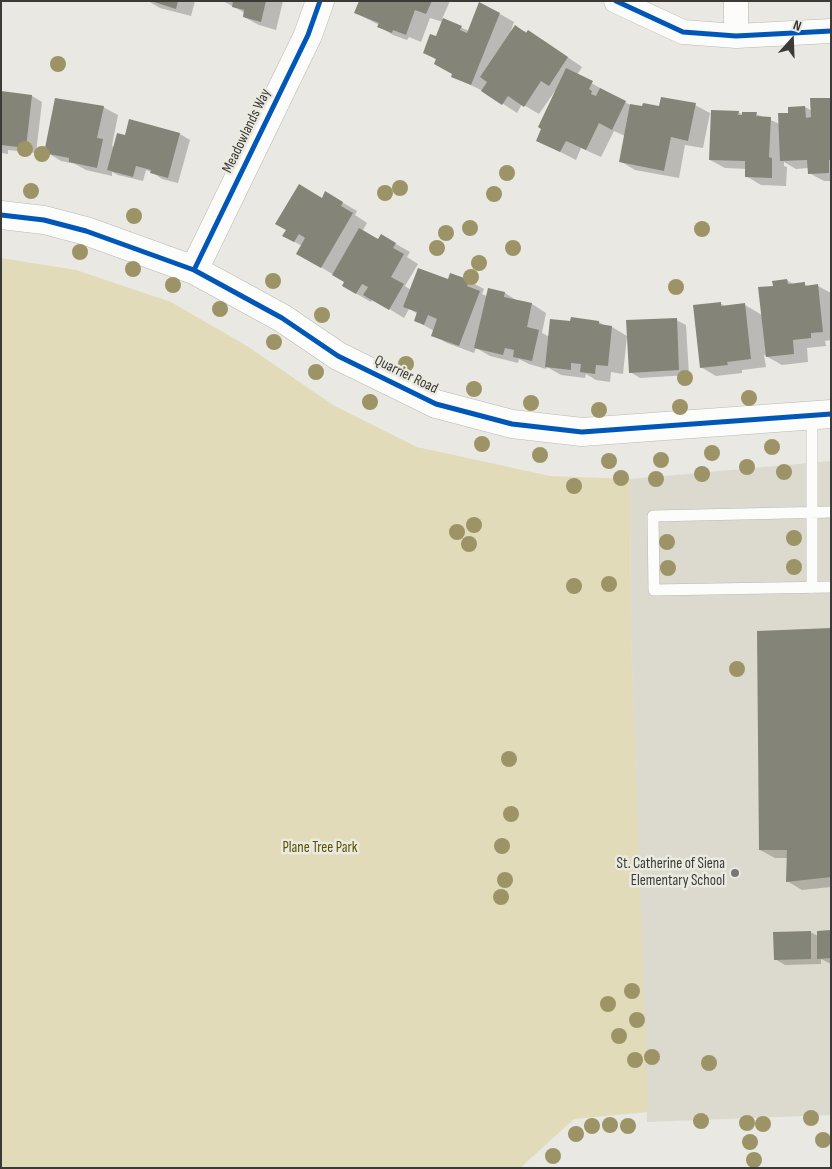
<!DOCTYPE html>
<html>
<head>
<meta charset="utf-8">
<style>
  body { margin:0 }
  #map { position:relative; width:832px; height:1169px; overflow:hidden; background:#e9e8e3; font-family:"Sofia Sans Condensed",sans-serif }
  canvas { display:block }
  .frame { position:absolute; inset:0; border:2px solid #3b3a37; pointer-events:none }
  .north { position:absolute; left:767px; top:15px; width:50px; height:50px; -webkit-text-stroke:4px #ebeae1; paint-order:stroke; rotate:20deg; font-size:14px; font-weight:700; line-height:20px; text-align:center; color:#3b3a37 }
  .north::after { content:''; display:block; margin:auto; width:18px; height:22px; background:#3b3a37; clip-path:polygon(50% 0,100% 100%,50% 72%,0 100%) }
</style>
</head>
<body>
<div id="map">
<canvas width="832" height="1169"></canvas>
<div class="frame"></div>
<div class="north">N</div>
</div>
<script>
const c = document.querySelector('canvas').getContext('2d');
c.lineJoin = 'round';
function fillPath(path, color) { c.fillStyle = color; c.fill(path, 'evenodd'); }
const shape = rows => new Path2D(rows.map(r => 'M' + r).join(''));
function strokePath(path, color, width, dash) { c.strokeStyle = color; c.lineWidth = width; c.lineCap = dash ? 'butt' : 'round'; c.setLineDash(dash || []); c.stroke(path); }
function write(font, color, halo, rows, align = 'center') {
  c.font = font + ' "Sofia Sans Condensed",sans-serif'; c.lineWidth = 5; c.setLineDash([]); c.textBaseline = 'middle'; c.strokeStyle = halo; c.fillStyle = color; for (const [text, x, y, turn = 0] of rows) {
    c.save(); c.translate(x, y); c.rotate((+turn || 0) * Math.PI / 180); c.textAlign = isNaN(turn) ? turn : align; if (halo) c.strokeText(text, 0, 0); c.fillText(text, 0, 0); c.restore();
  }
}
const built = shape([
  [831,461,831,1115,647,1122,631,635,630,479]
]);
const green = shape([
  [1,258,76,270,171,302,247,346,333,405,417,447,550,476,630,479,631,635,648,1112,574,1119,520,1168,1,1168]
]);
const shadow = shape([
  [148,1,195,1,191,16,160,8],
  [223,1,283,1,276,30,259,25,244,17,245,13],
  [361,1,450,1,442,19,469,31,500,14,514,22,510,33,516,27,543,40,582,67,577,75,632,106,660,107,695,105,710,113,703,148,685,145,679,178,635,170,620,161,625,136,614,131,601,157,581,148,576,160,537,140,556,92,555,91,539,114,522,104,517,113,485,92,452,76,453,74,437,60,424,52,436,38,443,22,430,18,421,42,409,37,407,40,393,35,378,26,379,25,356,13],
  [1,92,32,96,42,102,36,153,8,150,8,154,1,153],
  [831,99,831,181,824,181,809,173,809,168,796,169,784,162,784,166,787,167,786,186,761,185,746,176,747,169,725,168,710,160,738,112,743,115,756,114,780,124,790,114,790,108,805,107,812,111],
  [103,107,118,115,112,146,115,147,125,137,180,134,190,140,178,183,162,179,152,172,146,170,143,181,118,175,112,172,112,176,86,170,75,164,61,161,46,152],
  [326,193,357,211,355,215,367,223,363,230,379,241,382,236,410,252,407,257,418,264,405,286,411,290,449,281,469,281,484,289,482,294,487,296,489,290,505,293,519,302,532,304,546,313,542,333,550,337,599,322,606,326,612,327,627,336,623,374,611,372,610,382,596,380,586,374,585,378,561,375,547,367,546,369,529,364,519,359,518,363,490,356,476,348,474,353,447,343,433,335,434,331,415,320,418,314,409,309,404,318,373,299,371,302,343,286,345,282,298,253,302,246,284,236,322,199],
  [787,280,794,285,804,284,810,287,818,286,831,293,831,340,825,341,826,346,807,348,808,362,782,365,764,355,766,367,742,370,742,373,716,376,701,367,720,303,726,307,745,305,762,315,774,287],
  [676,320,686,325,689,375,640,378,630,372],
  [831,630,831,887,802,890,787,881,788,858,775,858,760,850],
  [831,931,831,964,821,959,821,964,785,965,775,959,810,932,818,936]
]);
const building = shape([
  [151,1,178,1,176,9],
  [233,1,266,1,261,22,243,17,244,10,232,7],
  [359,1,432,1,426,14,415,10,406,35,393,30,392,33,377,27,379,23,354,13],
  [479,2,500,13,471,85,451,77,452,74,434,64,436,59,423,53,430,34,436,36,443,18,462,26,460,30,467,33],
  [515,25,526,33,528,30,568,57,549,86,541,81,524,107,508,96,502,105,481,91,487,82,480,77],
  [566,68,593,81,589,89,592,91,591,94,596,96,600,88,626,101,612,130,599,123,586,150,566,141,560,152,536,141,541,129,538,127],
  [1,91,32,95,26,148,1,145],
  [661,97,696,103,688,141,671,137,664,171,619,162,630,104,642,106,643,103,659,106],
  [55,98,104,106,97,138,103,139,97,168,69,162,69,158,44,153],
  [810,98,831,98,831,160,829,160,829,173,808,174,807,160,780,161,778,113,788,113,788,107,805,106,806,118,811,117],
  [711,110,739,111,738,115,742,115,742,112,757,112,756,116,771,117,769,157,772,158,772,178,745,177,745,161,709,160],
  [129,119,180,133,168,178,150,173,151,170,136,166,133,177,107,170,117,133,125,135],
  [299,184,322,198,325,191,343,202,341,206,353,213,321,268,296,254,305,238,299,234,294,242,282,236,286,230,275,224],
  [359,228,378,239,381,234,396,243,393,248,404,254,391,277,404,284,389,310,363,295,368,287,362,284,356,294,342,286,344,282,332,275],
  [418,268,448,279,450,273,470,280,467,286,480,291,459,346,431,336,437,319,428,315,424,325,414,321,417,312,403,307],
  [787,279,788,284,805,282,805,286,818,284,823,332,811,333,811,338,793,340,794,354,766,357,758,287,773,286,772,281],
  [488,288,505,292,504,297,532,303,527,327,539,330,532,361,513,357,514,350,505,348,503,355,474,348],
  [721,302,721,306,745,303,751,359,727,362,728,365,700,368,693,305],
  [571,317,599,321,599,324,612,326,608,366,596,365,595,374,580,372,581,364,571,363,571,370,545,367,550,319,570,321],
  [677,318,679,370,629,373,626,320],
  [831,628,831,877,786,882,787,850,759,850,757,631],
  [831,930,831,958,817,959,817,931],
  [811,931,811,959,774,960,773,932]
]);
const service = shape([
  [812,416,812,588],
  [831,512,653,516,654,590,831,587]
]);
const minor = shape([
  [616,1,683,32,736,36,831,31],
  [736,1,736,36]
]);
const tertiary = shape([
  [1,215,44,220,86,231,194,270,282,318,338,356,436,404,512,424,582,432,831,414],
  [194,270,308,35,320,1]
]);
const cycleway = shape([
  [616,1,683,32,736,36,831,31],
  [1,215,44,220,86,231,194,270,282,318,338,356,436,404,512,424,582,432,831,414],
  [194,270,308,35,320,1]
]);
const trees = [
  [58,64],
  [25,149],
  [42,154],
  [507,173],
  [400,188],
  [31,191],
  [385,193],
  [494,194],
  [134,216],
  [470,228],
  [702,229],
  [446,233],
  [437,248],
  [513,248],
  [80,252],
  [479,263],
  [133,269],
  [471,277],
  [273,281],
  [173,285],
  [676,287],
  [220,309],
  [322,315],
  [274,342],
  [406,364],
  [316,372],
  [685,378],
  [474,389],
  [749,398],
  [370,402],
  [531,403],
  [680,407],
  [599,410],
  [482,444],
  [772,447],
  [712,453],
  [540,455],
  [661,460],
  [609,461],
  [747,467],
  [784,472],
  [702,474],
  [621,478],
  [656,479],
  [574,486],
  [474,525],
  [457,532],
  [794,538],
  [667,542],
  [469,544],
  [794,567],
  [668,568],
  [609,584],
  [574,586],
  [737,669],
  [509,759],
  [511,814],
  [502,846],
  [505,880],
  [501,897],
  [632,991],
  [608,1004],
  [637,1020],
  [619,1036],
  [652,1057],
  [635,1060],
  [709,1063],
  [811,1118],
  [701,1121],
  [747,1123],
  [763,1124],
  [610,1125],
  [592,1126],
  [628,1126],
  [576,1134],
  [823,1140],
  [750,1142],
  [553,1156],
  [754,1160]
];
const markers = [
  [735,873,5,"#787773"]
];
const streetNames = [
  ["Meadowlands Way",247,131,-64],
  ["Quarrier Road",406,375,26]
];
const parkNames = [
  ["Plane Tree Park",320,848]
];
const poiNames = [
  ["St. Catherine of Siena",725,864],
  ["Elementary School",725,881]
];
fillPath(built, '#dcdacf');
fillPath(green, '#e1dbba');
fillPath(shadow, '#0003');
fillPath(building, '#858478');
strokePath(service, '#b9b8b4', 12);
strokePath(minor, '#b9b8b4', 25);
strokePath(tertiary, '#b9b8b4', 29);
strokePath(service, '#fcfcfb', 11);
strokePath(minor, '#fcfcfb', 24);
strokePath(tertiary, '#fcfcfb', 28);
strokePath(cycleway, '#0057b8', 5);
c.fillStyle = '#9c9466';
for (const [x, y] of trees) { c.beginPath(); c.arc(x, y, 8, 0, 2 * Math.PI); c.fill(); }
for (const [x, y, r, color] of markers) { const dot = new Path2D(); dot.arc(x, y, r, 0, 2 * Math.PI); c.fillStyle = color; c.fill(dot); strokePath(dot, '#ebeae1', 2); }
write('15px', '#3b3a37', '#ebeae1', streetNames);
write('15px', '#5d5000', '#ebeae1', parkNames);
write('15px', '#3b3a37', '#ebeae1', poiNames, 'right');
</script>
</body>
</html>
